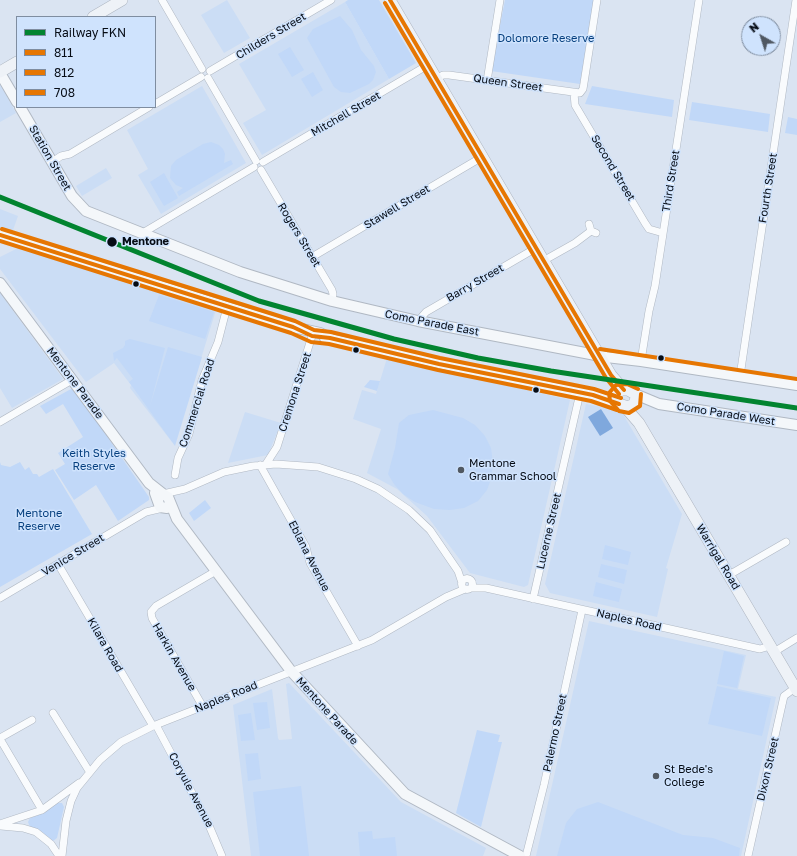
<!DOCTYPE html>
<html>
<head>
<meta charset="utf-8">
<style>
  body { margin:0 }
  #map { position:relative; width:797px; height:856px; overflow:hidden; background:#dae4f2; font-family:"Golos Text",sans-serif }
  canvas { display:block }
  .legend { position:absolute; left:16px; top:16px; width:140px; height:92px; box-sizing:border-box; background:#cfe3fd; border:1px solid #7f8da0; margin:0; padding:5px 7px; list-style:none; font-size:12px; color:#060c15 }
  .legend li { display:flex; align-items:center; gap:8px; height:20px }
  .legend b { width:20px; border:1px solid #7f8da0 }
  .north { position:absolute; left:741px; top:16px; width:40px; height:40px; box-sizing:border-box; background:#cfe3fd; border:1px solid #7f8da0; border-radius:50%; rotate:321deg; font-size:11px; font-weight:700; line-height:16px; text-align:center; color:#060c15 }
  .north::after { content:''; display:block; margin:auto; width:14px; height:18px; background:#505862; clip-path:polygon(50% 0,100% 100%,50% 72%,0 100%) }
</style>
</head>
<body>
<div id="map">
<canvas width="797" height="856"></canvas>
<ul class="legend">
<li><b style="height:5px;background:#028430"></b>Railway FKN</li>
<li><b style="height:5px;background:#e67602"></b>811</li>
<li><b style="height:5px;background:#e67602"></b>812</li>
<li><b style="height:5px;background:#e67602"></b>708</li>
</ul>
<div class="north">N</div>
</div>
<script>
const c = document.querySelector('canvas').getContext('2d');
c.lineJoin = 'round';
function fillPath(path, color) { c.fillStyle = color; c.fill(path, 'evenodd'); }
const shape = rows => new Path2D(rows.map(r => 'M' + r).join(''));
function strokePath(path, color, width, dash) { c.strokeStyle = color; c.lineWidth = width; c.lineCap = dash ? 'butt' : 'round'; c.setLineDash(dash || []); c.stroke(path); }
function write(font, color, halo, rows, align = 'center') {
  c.font = font + ' "Golos Text",sans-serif'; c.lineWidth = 3; c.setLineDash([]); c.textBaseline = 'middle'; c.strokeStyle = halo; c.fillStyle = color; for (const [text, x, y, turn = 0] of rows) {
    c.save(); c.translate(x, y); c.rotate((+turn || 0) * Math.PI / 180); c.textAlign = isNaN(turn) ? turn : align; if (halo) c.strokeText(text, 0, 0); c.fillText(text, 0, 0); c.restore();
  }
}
const built = shape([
  [227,0,250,38,224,53,201,15],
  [345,2,389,79,262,155,243,123,266,110,239,64],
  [0,84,16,113,0,122],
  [202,86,246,163,161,214,138,175,148,169,127,130],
  [106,168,112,178,82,196,76,186],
  [0,209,18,216,12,233,0,239],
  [18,248,216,310,175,443,172,442,130,388,131,385,114,363,86,382,76,369,0,269,0,257],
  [0,293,63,379,12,408,0,388],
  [387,358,570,400,528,585,524,587,470,573,427,516,397,489,367,473,381,429,353,419,362,390,376,394],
  [586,404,621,411,682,514,666,568,668,569,657,617,550,593,545,584],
  [245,412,281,423,268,455,228,463],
  [589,621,746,655,738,689,776,697,741,856,536,856],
  [289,683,401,802,486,848,483,856,251,856,233,705,272,689,278,738,279,740,292,739,286,684]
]);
const green = shape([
  [348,0,379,0,416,63,389,79,345,2],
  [505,0,594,0,580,84,491,71],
  [340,16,352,30,361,50,374,66,376,72,373,80,369,84,350,93,341,92,334,87,307,38,313,29],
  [290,47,304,70,292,77,278,54],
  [313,72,323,90,312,97,301,79],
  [592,86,674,100,672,117,585,104],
  [692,102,770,114,768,132,689,120],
  [788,117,797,119,797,135,785,133],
  [211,142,219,145,223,149,225,154,224,163,231,160,233,164,179,196,177,192,183,188,176,185,170,178,171,166,176,160,203,144],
  [164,173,178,198,164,206,150,182],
  [159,295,214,312,205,339,149,321],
  [130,339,165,348,150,406,168,347,202,357,175,446,129,382,133,379,117,358,114,361,113,353,123,348,125,345,125,341],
  [370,380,380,381,377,391,364,387],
  [71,389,75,390,149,497,149,500,118,521,96,485,74,500,55,470,65,464,58,453,83,437,63,404,46,414,40,406],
  [433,410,463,418,475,425,485,436,491,448,493,463,491,479,487,490,478,501,464,508,450,510,434,509,415,502,403,494,394,484,388,474,395,448,399,423,409,415],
  [0,462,1,465,10,467,20,462,25,470,29,467,33,474,37,474,39,477,53,469,92,534,0,587],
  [205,500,211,508,194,521,189,513],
  [605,545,631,552,628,565,602,559],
  [601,564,627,570,624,584,598,577],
  [596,582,622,589,619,602,593,596],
  [724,651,744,656,737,688,717,684],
  [717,686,771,698,762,736,708,724],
  [267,702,270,728,257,730,253,703],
  [251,713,255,740,241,741,238,715],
  [477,730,500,735,498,742,502,742,481,827,456,813],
  [258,753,261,779,248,781,245,754],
  [301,786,309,856,260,856,253,792],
  [598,802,683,835,713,838,740,848,739,856,557,856,566,823,577,809],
  [57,803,62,803,64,807,57,838,53,841,30,827,28,822,30,818,41,814],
  [372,831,373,839,395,837,397,856,360,856,358,832]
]);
const water = shape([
  [601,409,613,428,600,436,588,417]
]);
const street = shape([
  [162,0,202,69],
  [210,71,331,0],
  [208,78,256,161],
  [436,79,443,75,449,75,580,93,583,89,584,83,597,0],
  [487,81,500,0],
  [574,93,575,105,645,223,649,229,663,233],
  [155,104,201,77],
  [52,162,61,156,70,154,149,107],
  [263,162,428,65],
  [261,170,332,290,333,294,332,301],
  [589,224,591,231,596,233],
  [141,234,254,167],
  [312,257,482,157],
  [543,261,575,243,591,231],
  [418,321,426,312,536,248],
  [641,361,649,311,655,286,699,0],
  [740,376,796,0],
  [0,422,72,380],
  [266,464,277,447,312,336],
  [260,465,306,547,310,563,358,646],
  [175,475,178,458,189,434,202,380,218,342,227,307],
  [163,494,185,489,224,472,253,466,276,464,318,467,356,479,378,489,409,510,430,530,458,571,462,583],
  [58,564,153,726],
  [729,575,786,542],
  '461.5 584a5.5 5.5 0 1 1 11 0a5.5 5.5 0 1 1-11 0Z',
  [471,588,486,588,760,649,770,646],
  [0,598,146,512,163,508],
  [533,599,580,393],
  [774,652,797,638],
  [203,707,152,618,151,612,156,606,216,571],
  [53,713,89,771],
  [156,725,208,823,222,856],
  [0,738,32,720],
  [0,739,42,810],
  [0,824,42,810,79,783],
  [1,826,23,828,36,832,51,844,59,856],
  [62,856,66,821,71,801,77,788,100,760,121,742,153,726,372,640,446,597,465,589],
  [526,856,544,785,582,610],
  [748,856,784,696,795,688]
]);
const secondary = shape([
  [0,73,17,102],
  [20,107,72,196,86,211,240,272,332,301,418,321,606,357,641,361,797,385],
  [0,235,227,307,293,327,320,333,330,338],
  [0,283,149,483,163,494],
  [325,338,534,384,593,395,619,404],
  [635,394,659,404,797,425],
  [155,493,160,507,167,508,170,504],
  [157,498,162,494,168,497,177,519,291,671,405,794,520,856]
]);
const primary = shape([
  [390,0,611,375,624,390],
  [93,17,122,0],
  [0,72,17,62],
  [621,390,628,390,635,394,636,398,634,404,628,407,619,404,615,395,621,390],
  [625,407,639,423,797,691]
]);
const bus1 = shape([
  [390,0,611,375,624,390],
  [0,235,293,327,312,336,330,338,439,364,593,395,619,404]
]);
const bus2 = shape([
  [385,3,606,378,619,394],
  [0,241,291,333,311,342,329,344,438,370,591,401,617,410]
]);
const bus3 = shape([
  [2,229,295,321,314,330,331,332,440,358,594,389,621,398],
  [600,349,797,379],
  [638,389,627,384,616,385,609,393,610,401,619,411,629,413,640,406,641,394]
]);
const rail1 = shape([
  [0,197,259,301,394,339,478,358,551,371,797,408]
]);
const markers = [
  [112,242,5.5,"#060c15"],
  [136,284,3.5,"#060c15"],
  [356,350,3.5,"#060c15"],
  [661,358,3.5,"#060c15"],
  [536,390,3.5,"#060c15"],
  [461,470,4,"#505862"],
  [656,776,4,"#505862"]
];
const streetNames = [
  ["Childers Street",271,36,-31],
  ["Queen Street",508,83,8],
  ["Mitchell Street",346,114,-30],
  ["Station Street",50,158,60],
  ["Second Street",613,168,59],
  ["Third Street",671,181,-81],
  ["Fourth Street",768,188,-81],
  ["Stawell Street",397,207,-31],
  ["Rogers Street",299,235,59],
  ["Barry Street",475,283,-30],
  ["Como Parade East",432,323,11],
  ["Mentone Parade",75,383,53],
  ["Cremona Street",295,392,-72],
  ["Commercial Road",197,403,-72],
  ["Como Parade West",726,414,9],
  ["Lucerne Street",549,531,-77],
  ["Venice Street",73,555,-31],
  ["Eblana Avenue",309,556,63],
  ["Warrigal Road",718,557,59],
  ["Naples Road",629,620,13],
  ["Kilara Road",105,645,60],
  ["Harkin Avenue",174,657,60],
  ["Naples Road",226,697,-22],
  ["Mentone Parade",327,711,48],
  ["Palermo Street",555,733,-78],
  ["Dixon Street",768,769,-77],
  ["Coryule Avenue",191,790,62]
];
const parkNames = [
  ["Dolomore Reserve",546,39],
  ["Keith Styles",94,454],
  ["Reserve",94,467],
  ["Mentone",39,514],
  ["Reserve",39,527]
];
const stopNames = [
  ["Mentone",122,242]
];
const poiNames = [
  ["Mentone",469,464],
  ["Grammar School",469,477],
  ["St Bede's",664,770],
  ["College",664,783]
];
fillPath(built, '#cbddf5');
fillPath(green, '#c1d8f8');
fillPath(water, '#7fa8dd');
strokePath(street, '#b0b8c3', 8);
strokePath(secondary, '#b0b8c3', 12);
strokePath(primary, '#adb5c0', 12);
strokePath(street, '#f9fbfd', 7);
strokePath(secondary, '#f4f7fa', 10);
strokePath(primary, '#eef2f7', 11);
strokePath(bus1, '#e67602', 4);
strokePath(bus2, '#e67602', 4);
strokePath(bus3, '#e67602', 4);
strokePath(rail1, '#028430', 5);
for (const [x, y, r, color] of markers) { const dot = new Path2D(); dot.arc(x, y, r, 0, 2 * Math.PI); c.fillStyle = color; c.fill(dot); strokePath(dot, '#cfe3fd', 1.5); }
write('11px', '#060c15', '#cfe3fd', streetNames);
write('11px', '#07407f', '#cfe3fd', parkNames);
write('bold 11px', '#060c15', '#cfe3fd', stopNames, 'left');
write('11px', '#060c15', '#cfe3fd', poiNames, 'left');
</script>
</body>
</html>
